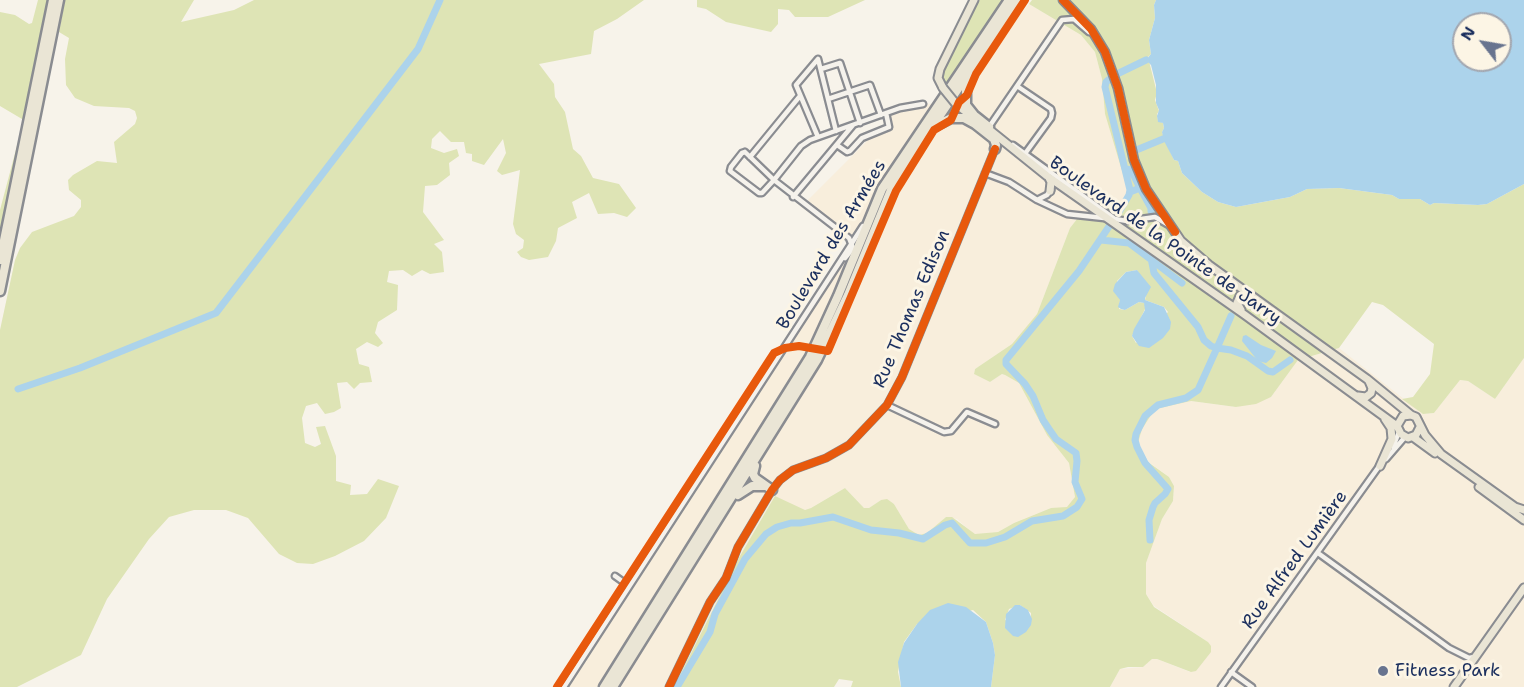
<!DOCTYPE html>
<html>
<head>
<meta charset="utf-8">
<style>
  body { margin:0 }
  #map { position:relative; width:1524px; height:687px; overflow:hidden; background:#f7f3ea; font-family:"Shantell Sans",sans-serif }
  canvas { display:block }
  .north { position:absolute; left:1452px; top:12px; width:60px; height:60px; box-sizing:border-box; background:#fcf5e5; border:2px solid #a2a6af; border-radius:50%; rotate:301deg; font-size:16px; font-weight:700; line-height:24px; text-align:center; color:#1b2f5e }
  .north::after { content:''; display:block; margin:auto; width:21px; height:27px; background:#68748f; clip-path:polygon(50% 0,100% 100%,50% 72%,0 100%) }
</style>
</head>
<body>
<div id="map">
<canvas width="1524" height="687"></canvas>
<div class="north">N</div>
</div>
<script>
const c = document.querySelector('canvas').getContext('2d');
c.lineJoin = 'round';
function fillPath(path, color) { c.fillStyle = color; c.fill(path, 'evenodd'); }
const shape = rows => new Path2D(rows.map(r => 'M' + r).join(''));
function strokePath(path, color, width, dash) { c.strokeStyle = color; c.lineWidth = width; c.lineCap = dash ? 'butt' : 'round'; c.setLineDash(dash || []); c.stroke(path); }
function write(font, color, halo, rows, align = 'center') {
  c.font = font + ' "Shantell Sans",sans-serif'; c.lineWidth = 6; c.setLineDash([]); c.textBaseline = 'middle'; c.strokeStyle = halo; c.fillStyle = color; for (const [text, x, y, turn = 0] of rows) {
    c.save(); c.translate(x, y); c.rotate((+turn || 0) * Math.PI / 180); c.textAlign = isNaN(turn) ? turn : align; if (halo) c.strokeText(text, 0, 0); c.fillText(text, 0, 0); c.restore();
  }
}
const built = shape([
  [1029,4,1081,35,1095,52,1102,79,1105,114,1128,191,1119,207,1104,208,1085,213,1077,219,1070,228,1037,314,1012,344,975,369,974,374,990,382,1002,374,1005,375,1019,383,1047,435,1069,463,1075,497,1071,504,1067,508,1051,508,1014,523,998,532,975,535,957,519,946,517,927,533,919,535,909,529,894,504,881,500,869,508,864,508,845,488,811,508,805,510,692,651,674,687,559,687,852,243,801,207,868,140,893,128,889,114,905,108,918,107,962,96,1013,23],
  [1339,348,1423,414,1434,413,1460,380,1468,381,1495,399,1524,358,1524,687,1110,687,1120,669,1143,667,1152,659,1157,659,1190,672,1208,642,1154,606,1146,594,1146,563,1162,519,1173,501,1174,486,1169,477,1149,462,1138,443,1142,429,1147,419,1153,412,1160,408,1191,401,1236,407,1271,397,1298,360]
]);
const green = shape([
  [38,0,51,0,0,239,0,210,23,123,22,119,0,106,0,12,15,15,29,24,32,23],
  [65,0,194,0,181,22,234,10,254,0,644,0,617,19,594,31,591,54,539,64,554,84,555,97,565,112,573,149,581,156,593,178,619,184,636,208,627,217,614,213,598,214,589,193,572,202,577,218,558,228,556,241,548,257,529,260,521,257,517,252,523,248,524,240,516,234,513,224,520,170,502,175,497,171,506,153,503,139,484,165,472,161,472,154,466,153,464,142,451,142,440,131,432,139,431,148,444,153,457,149,459,156,449,163,450,175,437,185,425,186,423,212,444,240,434,244,442,252,444,272,430,274,422,270,412,276,403,270,389,271,387,282,398,285,397,310,378,322,375,333,383,343,378,347,367,342,356,349,359,364,369,367,372,382,360,383,354,389,347,382,337,383,341,408,334,412,325,414,317,403,306,406,302,418,305,443,315,447,321,444,316,427,325,426,336,456,336,481,351,485,350,495,367,494,378,479,399,486,386,518,364,541,335,556,313,564,297,563,279,554,248,518,226,510,194,510,169,517,149,539,107,599,81,655,17,687,0,687,0,330,15,260,20,248,32,232,74,216,81,207,81,200,69,190,68,180,73,175,97,161,117,163,114,142,135,124,137,118,135,111,129,108,94,106,75,98,66,85,65,59,69,38,59,32],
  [697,0,865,0,828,17,795,17,789,10,778,9,778,24,771,32,726,22,706,9,697,7],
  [977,0,1006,0,947,89,941,79,942,73],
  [1032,0,1156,0,1154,5,1155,18,1149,40,1151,54,1148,57,1157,93,1155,100,1159,111,1157,114,1158,121,1163,123,1164,128,1162,132,1166,143,1174,160,1178,161,1182,173,1202,192,1218,202,1236,207,1290,197,1307,189,1339,188,1392,195,1399,199,1420,199,1430,205,1434,203,1478,205,1487,204,1524,184,1524,358,1495,399,1468,381,1460,380,1434,413,1423,414,1402,399,1413,397,1430,374,1434,344,1383,305,1372,302,1339,348,1298,360,1271,397,1256,404,1236,407,1191,401,1160,408,1153,412,1142,429,1138,443,1148,462,1169,477,1174,486,1173,501,1162,519,1146,563,1146,594,1154,607,1208,642,1211,646,1211,652,1196,671,1191,672,1157,659,1152,659,1143,667,1128,667,1120,669,1110,687,991,687,995,655,993,643,986,622,973,610,917,624,904,642,898,672,901,687,851,687,853,681,839,679,834,687,674,687,740,556,775,496,805,510,811,508,845,488,864,508,869,508,881,500,887,499,894,504,909,529,919,535,927,533,946,517,952,517,975,534,998,532,1014,523,1051,508,1067,507,1075,497,1069,463,1047,435,1019,383,1005,375,1002,374,990,382,974,374,975,369,1012,344,1037,314,1070,228,1077,219,1085,213,1104,208,1119,207,1128,191,1105,114,1102,79,1095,52,1081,35,1029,4],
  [1137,270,1146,295,1145,300,1164,307,1168,312,1136,343,1132,336,1146,307,1144,303,1139,302,1125,310,1119,309,1120,300,1117,281,1126,272],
  [1020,605,1031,613,1031,625,1005,620,1009,609]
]);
const water = shape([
  [1156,0,1524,0,1524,184,1487,204,1478,205,1434,203,1430,205,1420,199,1399,199,1392,195,1339,188,1307,189,1290,197,1236,207,1218,202,1202,192,1182,173,1178,161,1174,160,1164,141,1162,132,1164,128,1163,123,1158,122,1157,116,1159,110,1156,103,1156,85,1151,65,1146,60,1151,54,1149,40,1155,18,1154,5],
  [1464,24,1500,24,1500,60,1464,60],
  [1137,270,1151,287,1145,298,1145,300,1164,307,1171,322,1170,329,1163,338,1149,348,1139,346,1132,336,1134,329,1145,310,1144,303,1139,302,1125,310,1121,309,1118,307,1120,300,1113,291,1115,284,1126,272],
  [1246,335,1261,345,1276,351,1272,358,1266,363,1258,361,1242,341,1243,336],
  [948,603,966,607,986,622,993,643,995,655,991,687,901,687,898,662,904,643,917,624,930,610],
  [1015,605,1020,605,1028,610,1032,619,1031,625,1026,632,1018,637,1013,636,1005,628,1006,614]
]);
const river = shape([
  [1117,74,1146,60],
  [1112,77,1106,82,1105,87,1130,190,1129,195,1116,217],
  [1134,151,1163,139],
  [1126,169,1131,170,1140,188],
  [1130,192,1140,188,1151,208,1151,211],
  [1101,240,1129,243,1182,283],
  [1151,258,1154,273,1198,327,1204,340,1211,346,1217,348,1231,316],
  [18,389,80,368,216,313,418,49,440,0],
  [1150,540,1149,520,1153,507,1155,503,1165,494,1168,489,1145,463,1137,447,1135,440,1136,434,1145,416,1158,405,1186,398,1198,390,1217,348,1231,350,1247,356,1268,371,1273,372,1290,360],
  [677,687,710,632,715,614,745,559,766,534,777,527,791,523,800,523,833,517,871,530,899,533,923,539,945,525,952,523,970,543,986,543,1005,537,1032,521,1063,516,1077,507,1082,499,1075,482,1077,461,1076,453,1056,439,1049,429,1043,420,1033,396,1025,384,1006,364,1006,360,1079,271,1110,225]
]);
const street = shape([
  [821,69,840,63,860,123],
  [1017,86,1051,109,1052,113,1051,118,1024,155],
  [828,99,870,85,881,115],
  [989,127,1062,20,1074,19,1089,32],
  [818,137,796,85,818,59,836,131],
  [837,145,847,152,850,151,862,138,889,127,886,113],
  [1013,145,1115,219,1127,221,1155,217,1167,224],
  [745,152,774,180,762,193,759,193,730,171,731,167,742,153,745,152],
  [750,157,800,96],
  [985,173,1009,182,1037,200,1067,214,1104,218],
  [793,197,853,125],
  [1037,200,1047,195,1051,190],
  [845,258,853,248,849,238,774,180,801,146,810,140,900,108,923,104],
  [887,405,944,432,951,431,967,412,995,424],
  [1393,447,1399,432],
  [1386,459,1405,437],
  [1318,553,1449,648,1469,658,1474,657],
  [615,576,629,586],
  [1231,672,1252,687],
  [564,687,863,226],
  [669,687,710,602,726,578,738,547,772,490,780,480,793,470,826,458,849,445,887,405,902,377,995,149],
  [1221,687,1380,465]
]);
const primary = shape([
  [1063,0,1091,29,1105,52,1118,88,1134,160,1146,189,1181,241,1209,265,1367,379,1411,415],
  [943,88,938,78,940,69,974,0],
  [956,104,975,119],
  [991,131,1047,176,1245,315,1397,426],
  [1049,178,1051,182,1050,191],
  [1241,310,1237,303,1240,296,1244,295,1252,297],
  [1358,396,1366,397,1371,393,1372,388,1369,381],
  [1420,427,1416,435,1408,438,1401,434,1397,426,1403,416,1411,415,1416,417,1425,435,1441,454,1515,507,1524,510],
  [1413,437,1435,453],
  [1380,466,1392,439,1391,428,1385,419],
  [1479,487,1524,520],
  [1454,687,1524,588]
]);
const highway = shape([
  [970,75,966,88,966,105,974,115,989,127],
  [935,126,951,118,964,118,975,124,994,139,996,145,995,149],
  [0,260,53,0],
  [0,291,59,0],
  [755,466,753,474,755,478,772,490],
  [738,495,752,486,764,486],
  [604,687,810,357,838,296,882,189,1009,0],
  [613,687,817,360,848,295,893,185,1018,0]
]);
const primaryBridge = shape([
  [943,88,956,104]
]);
const cycleway = shape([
  [1063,0,1091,29,1105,52,1118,88,1134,160,1146,189,1175,232],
  [557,687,774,353,785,348,799,346,828,351,896,191,934,130,951,120,959,102,967,95,976,74,1025,0],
  [669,687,710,602,726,578,738,547,772,490,780,480,793,470,826,458,849,445,887,405,902,377,995,149]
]);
const markers = [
  [1383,671,6,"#68748f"]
];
const streetNames = [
  ["Boulevard de la Pointe de Jarry",1165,241,35],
  ["Boulevard des Armées",832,245,-59],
  ["Rue Thomas Edison",912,309,-67],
  ["Rue Alfred Lumière",1295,560,-54]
];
const poiNames = [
  ["Fitness Park",1395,671]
];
fillPath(built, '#f8eedc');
fillPath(green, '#dee4b5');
fillPath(water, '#acd3eb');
strokePath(river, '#acd3eb', 7);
strokePath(street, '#8a8c91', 9);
strokePath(primary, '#8a8c91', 11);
strokePath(highway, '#8a8c91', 13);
strokePath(street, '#f5f2ec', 4.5);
strokePath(primary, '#eae5d5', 7);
strokePath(highway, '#eae5d5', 8);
strokePath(primaryBridge, '#8a8c91', 11, []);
strokePath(primaryBridge, '#eae5d5', 7);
strokePath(cycleway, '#e8590c', 8);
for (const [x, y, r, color] of markers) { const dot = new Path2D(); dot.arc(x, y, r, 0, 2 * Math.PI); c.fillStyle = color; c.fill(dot); strokePath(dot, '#fcf5e5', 2); }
write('18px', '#1b2f5e', '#fcf5e5', streetNames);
write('18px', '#1b2f5e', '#fcf5e5', poiNames, 'left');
</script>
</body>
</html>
